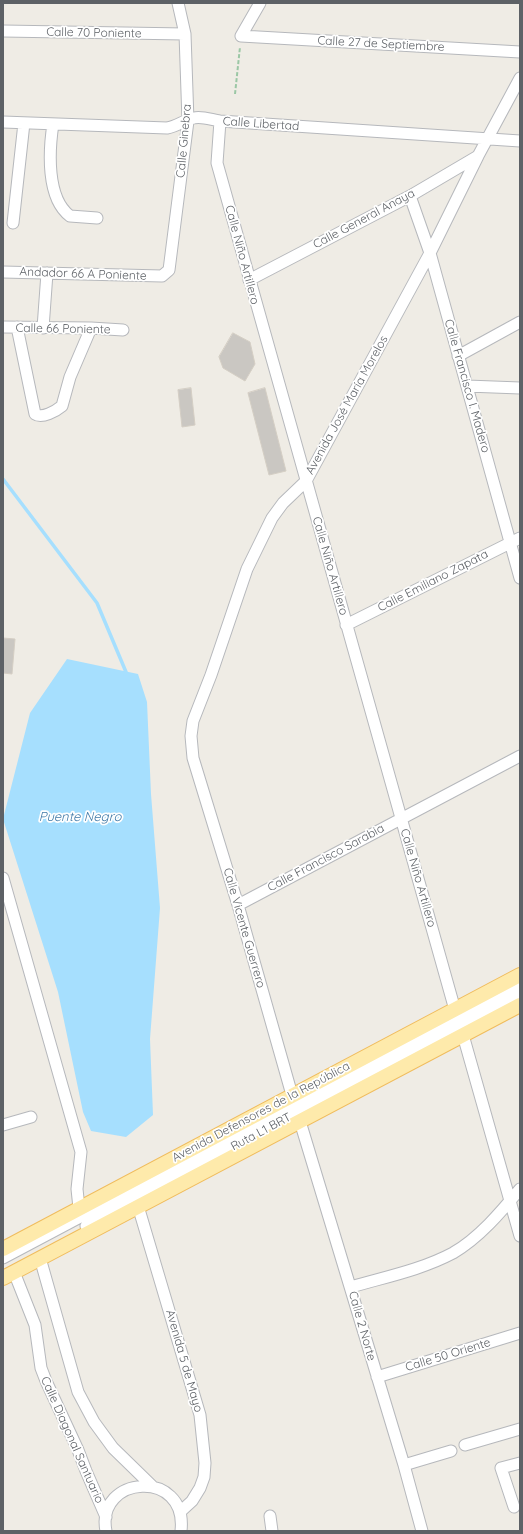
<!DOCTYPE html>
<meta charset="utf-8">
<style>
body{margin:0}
#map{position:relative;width:523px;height:1534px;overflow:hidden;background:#efece5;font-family:Quicksand,sans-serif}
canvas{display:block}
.frame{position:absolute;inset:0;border:4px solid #5d6166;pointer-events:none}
</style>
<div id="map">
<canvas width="523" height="1534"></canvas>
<div class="frame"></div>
</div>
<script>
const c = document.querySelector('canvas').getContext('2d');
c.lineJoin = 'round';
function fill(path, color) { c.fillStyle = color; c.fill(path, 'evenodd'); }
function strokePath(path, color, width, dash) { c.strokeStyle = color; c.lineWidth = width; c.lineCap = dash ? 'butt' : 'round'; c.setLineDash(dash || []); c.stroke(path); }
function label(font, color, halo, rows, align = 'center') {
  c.font = font + ' Quicksand,sans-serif'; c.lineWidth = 3.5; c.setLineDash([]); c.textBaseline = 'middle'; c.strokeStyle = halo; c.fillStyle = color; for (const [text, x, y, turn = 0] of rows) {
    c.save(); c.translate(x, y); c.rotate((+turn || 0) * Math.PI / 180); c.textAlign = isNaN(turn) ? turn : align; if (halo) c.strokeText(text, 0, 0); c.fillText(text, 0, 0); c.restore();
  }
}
const water = new Path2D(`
 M67 659 138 674 147 702 151 794 160 908 150 1039 153 1115 126 1137 91 1131 83 1112 58 992 3 819 30 713Z`);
const stream = new Path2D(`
 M3 479 97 603 126 672 125 674`);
const building = new Path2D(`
 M233 333 250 342 255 364 245 381 223 368 219 357Z
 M191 388 195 425 182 427 178 390Z
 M265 388 286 471 269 475 248 393Z
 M3 638 15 639 12 674 3 673Z`);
const path = new Path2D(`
 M235 94 240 47`);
const minor = new Path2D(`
 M260 3 241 36 520 52
 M3 31 185 34
 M220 121 217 163 455 1010
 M3 122 167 128C178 126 184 120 194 118 202 116 212 120 220 121L520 141
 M53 124C49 150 46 198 70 216L97 218
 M410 196 430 253 520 578
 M13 223 24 123
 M3 272 162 276 169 270 188 121 185 34 178 3
 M249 280 410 196 478 156
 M3 327 91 328 123 330
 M17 327 35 414C42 419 56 411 62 406L70 377 91 328
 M43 328 47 273
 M458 356 520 322
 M467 386 520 388
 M346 625 520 538
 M3 878 77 1138 81 1152 77 1189 79 1208
 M238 905 520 756
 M463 1035 520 1236
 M3 1125 31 1117
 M138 1206 200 1415 205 1463 204 1477 200 1488 192 1501 180 1512
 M86 1226 520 995
 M3 1258 520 984
 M40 1258 78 1392 94 1422 113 1448 152 1486
 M14 1272 35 1325 41 1368 46 1381 78 1450 86 1471 106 1517
 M351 1287C385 1277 421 1270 453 1253 479 1238 501 1212 520 1189
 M377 1377 520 1333
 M465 1445 520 1429
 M404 1465 451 1451
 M514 1507 501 1468 520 1463
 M270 1516 272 1531
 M106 1531C95 1475 188 1468 181 1531
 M422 1531 404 1465 292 1095 238 905 193 758 191 736 193 721 211 675 247 569 272 518 283 503 306 481 430 253 478 156 520 78`);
const major = new Path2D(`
 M3 1249 520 975
 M3 1278 520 1005`);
const streetNames = [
 ["Calle 70 Poniente",94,33,1],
 ["Calle 27 de Septiembre",381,44,3],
 ["Calle Libertad",261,124,4],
 ["Calle Ginebra",184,141,-85],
 ["Calle General Anaya",364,219,-28],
 ["Calle Niño Artillero",242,255,75],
 ["Andador 66 A Poniente",83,274,2],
 ["Calle 66 Poniente",63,329,1],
 ["Calle Francisco I. Madero",467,386,74],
 ["Avenida José María Morelos",347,405,-61],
 ["Calle Niño Artillero",330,566,74],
 ["Calle Emiliano Zapata",433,581,-27],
 ["Calle Francisco Sarabia",326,858,-28],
 ["Calle Niño Artillero",418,878,74],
 ["Calle Vicente Guerrero",244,928,74],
 ["Avenida Defensores de la República",261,1112,-28],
 ["Ruta L1 BRT",261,1132,-28],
 ["Calle 2 Norte",362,1326,74],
 ["Calle 50 Oriente",448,1355,-17],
 ["Avenida 5 de Mayo",184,1361,74],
 ["Calle Diagonal Santuario",72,1440,66]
];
const waterNames = [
 ["Puente Negro",80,817]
];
fill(water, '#a6dffe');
strokePath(stream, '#a6dffe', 3.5);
fill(building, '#cac7c2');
strokePath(building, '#d4cec4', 1);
strokePath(minor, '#b6b8bc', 13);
strokePath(major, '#f0bc5d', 16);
strokePath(path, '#9bc7a5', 2, [4, 2]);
strokePath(minor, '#fff', 11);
strokePath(major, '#feeaab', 14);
label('12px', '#5d6166', '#fff', streetNames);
label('italic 13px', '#407aa8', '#fff', waterNames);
</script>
